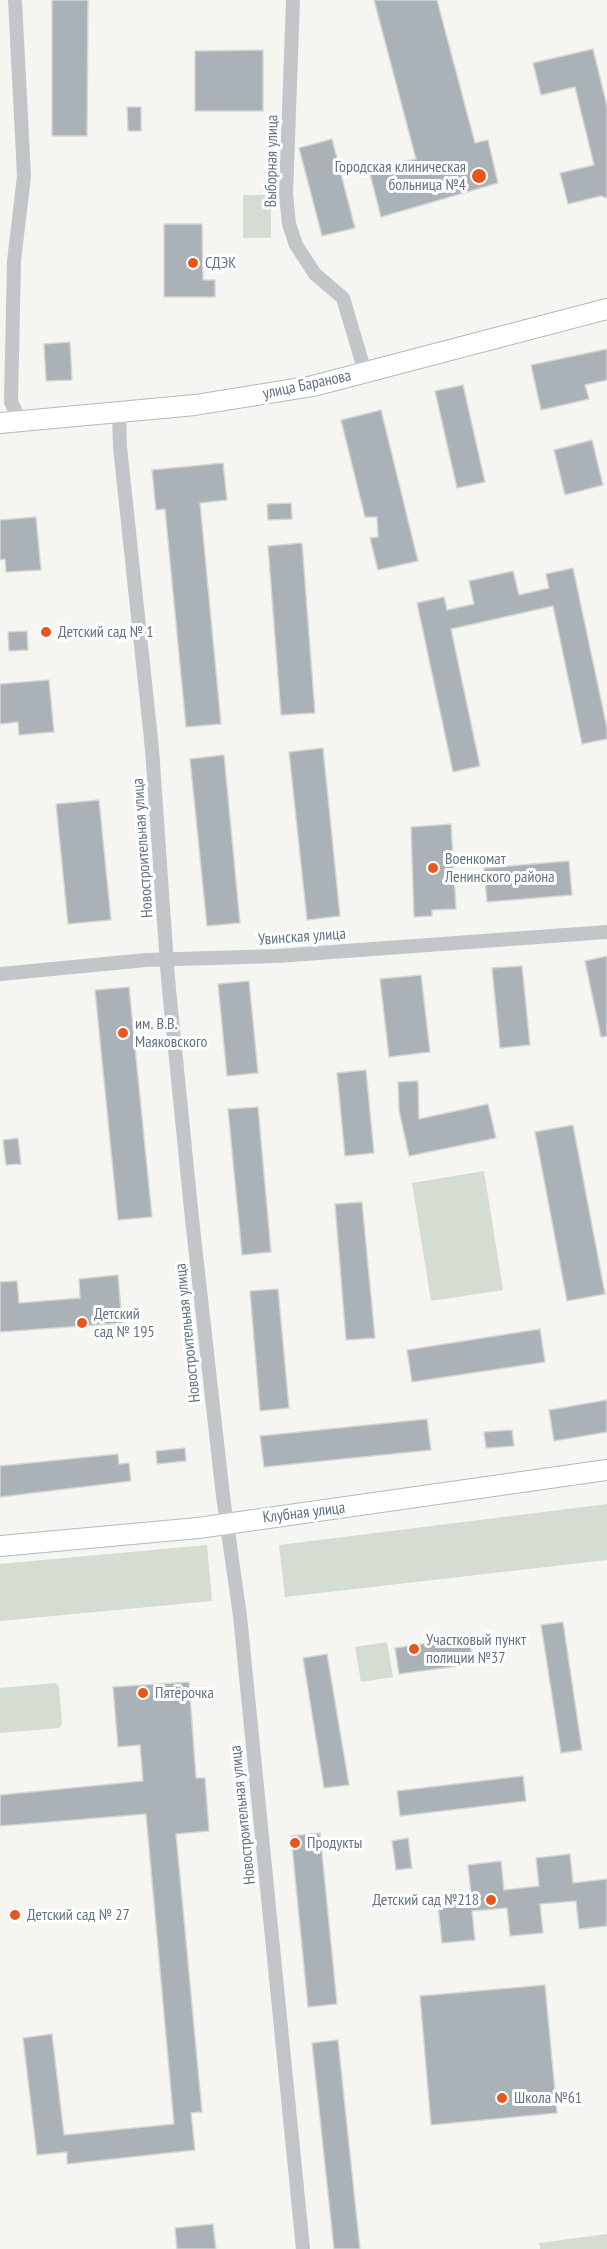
<!DOCTYPE html>
<meta charset="utf-8">
<style>
body{margin:0}
canvas{display:block;background:#f5f5f1}
</style>
<canvas width="607" height="2249"></canvas>
<script>
const c = document.querySelector('canvas').getContext('2d');
c.lineJoin = 'round';
function fill(path, color) { c.fillStyle = color; c.fill(path, 'evenodd'); }
function strokePath(path, color, width, dash) { c.strokeStyle = color; c.lineWidth = width; c.lineCap = dash ? 'butt' : 'round'; c.setLineDash(dash || []); c.stroke(path); }
function label(font, color, halo, rows, align = 'center') {
  c.font = font + ' "PT Sans Narrow",sans-serif'; c.lineWidth = 6; c.setLineDash([]); c.textBaseline = 'middle'; c.strokeStyle = halo; c.fillStyle = color; for (const [text, x, y, turn = 0] of rows) {
    c.save(); c.translate(x, y); c.rotate((+turn || 0) * Math.PI / 180); c.textAlign = isNaN(turn) ? turn : align; if (halo) c.strokeText(text, 0, 0); c.fillText(text, 0, 0); c.restore();
  }
}
const green = new Path2D(`
 M243 195H271V238H243Z
 M484 1171 503 1290 431 1301 412 1183Z
 M607 1504V1560L285 1597 279 1545Z
 M207 1545 212 1601 0 1621V1564Z
 M387 1642 393 1677 361 1682 355 1647Z
 M56 1683 59 1687 62 1724 59 1728 0 1733V1688Z
 M607 2234V2249H540L539 2243Z`);
const building = new Path2D(`
 M52 0H88L87 136H52Z
 M374 0H437L475 143 488 140 498 183 381 217 369 170 416 159Z
 M593 49 607 106V198L601 196 568 204 560 173 594 165 575 87 541 95 533 63Z
 M263 50V111H195V51Z
 M127 107H141V131H128Z
 M332 139 355 228 322 236 299 148Z
 M164 224H202L203 280H215V297H164Z
 M70 342 72 380 46 381 44 344Z
 M607 349V380L585 385 589 399 541 410 531 365Z
 M463 385 485 482 457 488 435 391Z
 M381 410 418 561 378 570 370 538 378 537 377 517H365L341 420Z
 M592 440 603 485 565 495 554 450Z
 M223 463 227 500 200 503 221 724 186 727 165 509 156 510 152 470Z
 M291 503 292 519 268 520 267 504Z
 M36 517 41 570 6 572 5 559 0 560V520Z
 M302 543 315 713 281 715 268 546Z
 M573 568 607 728V739L582 744 553 606 451 629 480 766 453 772 417 603 444 597 447 610 474 604 469 581 513 571 519 595 549 588 546 574Z
 M27 631 28 650 9 651 8 632Z
 M49 680 54 732 19 735 18 722 0 724V684Z
 M323 748 340 916 307 920 289 752Z
 M224 755 240 923 207 926 190 759Z
 M99 800 111 920 68 924 56 804Z
 M451 824 456 909 432 910V916L414 917 411 827Z
 M569 861 572 895 487 902 484 868Z
 M607 956V1036L601 1037 585 961Z
 M522 966 530 1045 500 1048 492 968Z
 M421 975 430 1052 389 1057 380 979Z
 M249 981 258 1073 227 1076 218 984Z
 M129 987 152 1217 118 1220 95 990Z
 M366 1070 374 1153 345 1156 337 1073Z
 M418 1081 419 1119 488 1104 496 1138 409 1156 399 1110 398 1082Z
 M258 1107 271 1252 242 1255 228 1109Z
 M573 1125 605 1294 567 1301 535 1132Z
 M18 1138 21 1164 6 1165 3 1140Z
 M362 1202 375 1338 346 1340 335 1204Z
 M118 1275 122 1323 0 1332V1282L17 1281 19 1303 80 1298 79 1279Z
 M278 1289 289 1408 260 1411 250 1291Z
 M540 1329 545 1362 412 1382 407 1350Z
 M607 1400V1432L554 1441 549 1410Z
 M427 1419 431 1450 264 1467 260 1436Z
 M512 1430 514 1446 486 1448 484 1432Z
 M185 1448 186 1461 157 1464 156 1451Z
 M118 1454 119 1464 129 1463 131 1481 0 1497V1466Z
 M563 1622 582 1750 561 1753 541 1625Z
 M469 1637 473 1664 399 1674 395 1648Z
 M327 1654 349 1785 324 1788 303 1658Z
 M189 1682 196 1778H205L209 1831 176 1834 202 2112 191 2113 195 2150 67 2164V2152L37 2155 23 2038 52 2034 64 2135 174 2124 146 1814 0 1826V1795L143 1781 140 1745 118 1747 113 1687Z
 M523 1776 526 1801 400 1816 397 1791Z
 M320 1833 337 2004 308 2007 291 1836Z
 M408 1838 412 1868 396 1870 392 1841Z
 M570 1854 573 1883 607 1879V1926L579 1929 576 1901 540 1904 543 1933 510 1936 507 1908 472 1911 475 1940 442 1943 437 1896 471 1893 468 1865 501 1861 504 1890 539 1886 536 1858Z
 M545 1985 557 2113 431 2125 420 1996Z
 M338 2040 360 2249H334L312 2043Z
 M213 2224 216 2249H177L175 2228Z`);
const street = new Path2D(`
 M15 0 24 176 14 261 11 402 21 422
 M293 0 286 194 289 224 296 245 315 274 343 298 365 372
 M119 411 120 447 152 749 168 979 192 1219 223 1496 240 1616 303 2249
 M0 974 146 960 277 956 607 932`);
const secondary = new Path2D(`
 M0 423 195 405 313 386 607 309
 M0 1546 198 1528 607 1470`);
const markers = [
 [479,176,8,"#e9561c"],
 [193,263,6,"#e9561c"],
 [46,632,6,"#e9561c"],
 [433,868,6,"#e9561c"],
 [123,1033,6,"#e9561c"],
 [82,1323,6,"#e9561c"],
 [414,1649,6,"#e9561c"],
 [143,1693,6,"#e9561c"],
 [295,1843,6,"#e9561c"],
 [491,1900,6,"#e9561c"],
 [15,1915,6,"#e9561c"],
 [502,2098,6,"#e9561c"]
];
const streetNames = [
 ["Выборная улица",272,161,-89],
 ["улица Баранова",307,385,-12],
 ["Новостроительная улица",143,848,-94],
 ["Увинская улица",302,937,-4],
 ["Новостроительная улица",188,1333,-96],
 ["Клубная улица",304,1513,-7],
 ["Новостроительная улица",243,1815,-96]
];
const poiNames = [
 ["Городская клиническая",466,167,"right"],
 ["больница №4",466,185,"right"],
 ["СДЭК",205,263],
 ["Детский сад № 1",58,632],
 ["Военкомат",445,859],
 ["Ленинского района",445,877],
 ["им. В.В.",135,1024],
 ["Маяковского",135,1042],
 ["Детский",94,1314],
 ["сад № 195",94,1332],
 ["Участковый пункт",426,1640],
 ["полиции №37",426,1658],
 ["Пятёрочка",155,1693],
 ["Продукты",307,1843],
 ["Детский сад №218",479,1900,"right"],
 ["Детский сад № 27",27,1915],
 ["Школа №61",514,2098]
];
fill(green, '#d5dcd2');
fill(building, '#aab1b7');
strokePath(building, '#d6d6d3', 1.5);
strokePath(secondary, '#b4b9be', 22);
strokePath(street, '#c2c6c9', 14);
strokePath(secondary, '#fff', 20);
for (const [x, y, r, color] of markers) { const dot = new Path2D(); dot.arc(x, y, r, 0, 2 * Math.PI); c.fillStyle = color; c.fill(dot); strokePath(dot, '#fff', 2); }
label('16px', '#637383', '#fff', streetNames);
label('16px', '#637383', '#fff', poiNames, 'left');
</script>
